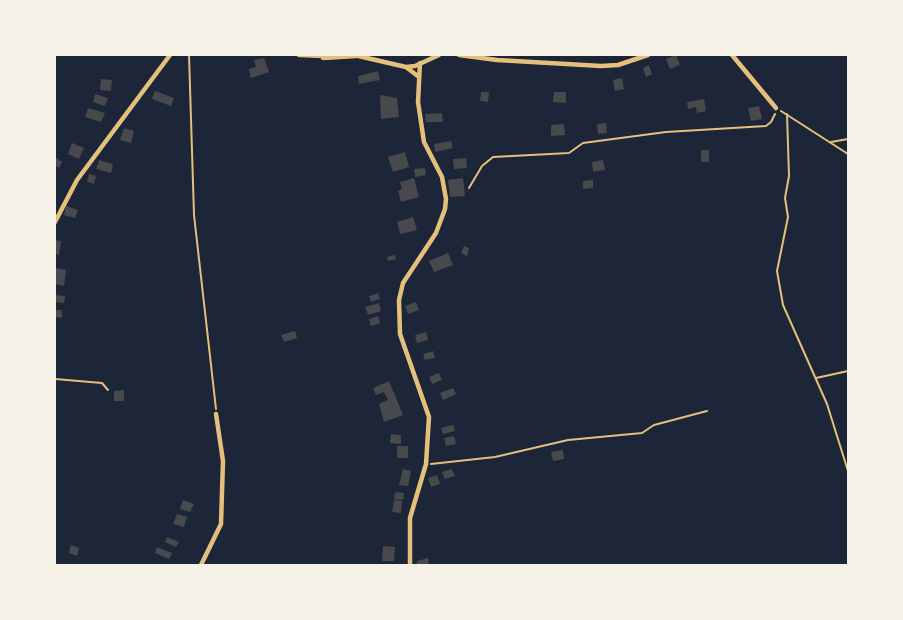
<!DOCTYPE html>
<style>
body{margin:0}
#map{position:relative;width:903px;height:620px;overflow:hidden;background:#14213d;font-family:Signika,sans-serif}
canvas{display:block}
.frame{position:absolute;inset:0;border:56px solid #f6f1e7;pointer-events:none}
</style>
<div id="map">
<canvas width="903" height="620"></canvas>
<div class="frame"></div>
</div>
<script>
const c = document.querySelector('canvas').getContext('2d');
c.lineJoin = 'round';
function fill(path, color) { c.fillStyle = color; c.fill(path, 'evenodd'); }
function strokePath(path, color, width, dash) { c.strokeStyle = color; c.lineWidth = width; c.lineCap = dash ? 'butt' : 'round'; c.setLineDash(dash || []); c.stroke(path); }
const green = new Path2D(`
 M55 55H848V565H55Z`);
const building = new Path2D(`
 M676 55 680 65 670 69 666 59Z
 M264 58 269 72 251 78 249 69 256 67 254 60Z
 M649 65 652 74 646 77 643 68Z
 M378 71 380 80 359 84 358 76Z
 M622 78 624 89 615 91 613 80Z
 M101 79 112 80 111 91 100 90Z
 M155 91 174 98 171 106 152 99Z
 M481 92H489L488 102 480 101Z
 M554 92H566V103L553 102Z
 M95 94 108 98 105 106 93 102Z
 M380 95 397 98 399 117 381 119Z
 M704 99 706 111 697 113 696 107 688 109 687 102Z
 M759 106 762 119 751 121 748 108Z
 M88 108 105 113 101 122 85 117Z
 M442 113 443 122H426L425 114Z
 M606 123 607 133 598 134 597 124Z
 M564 124 565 135 551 136V125Z
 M124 128 134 131 131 143 120 140Z
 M451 141 453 148 435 152 434 144Z
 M72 143 84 148 79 159 68 154Z
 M701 150H709V162H701Z
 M405 152 409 167 393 172 388 157Z
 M55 157 62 162 59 168 55 165Z
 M466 158 467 168 454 169 453 159Z
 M99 160 113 164 111 173 96 169Z
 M603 160 605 170 593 172 592 162Z
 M425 168 426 175 415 177 414 169Z
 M89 174 96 176 94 184 87 182Z
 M414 178 419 197 401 202 398 191 402 189 400 182Z
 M463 178 465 196 450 197 448 180Z
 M593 180V188L583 189V181Z
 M66 206 78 210 75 218 64 215Z
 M413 217 417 230 400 234 397 222Z
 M55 240 61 241 59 255 55 254Z
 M464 246 469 248 467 256 461 253Z
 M448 253 453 265 434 272 429 261Z
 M395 255 396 259 388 261 387 257Z
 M56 268 66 270 64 286 55 284Z
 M378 293 380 299 371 302 369 296Z
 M55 295 65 296 64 303 55 302Z
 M416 302 419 310 408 314 405 306Z
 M379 303 381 311 368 315 365 307Z
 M55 310H62V318L55 317Z
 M378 316 380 323 371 326 369 319Z
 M295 331 297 338 284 342 281 335Z
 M426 332 428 340 417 343 415 335Z
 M433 351 435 358 425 360 423 354Z
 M439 373 442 380 432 384 429 377Z
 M389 381 403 415 384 422 379 404 388 400 384 392 376 395 373 388Z
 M453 388 456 394 443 400 440 393Z
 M124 390V401H114V391Z
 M453 425 455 431 443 434 441 428Z
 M391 434 401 435V444L390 443Z
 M454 436 456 444 446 446 444 438Z
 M397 446H408V458H397Z
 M563 450 564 459 553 461 551 452Z
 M403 469 411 471 408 486 399 485Z
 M452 469 455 476 445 479 442 472Z
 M437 475 440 484 431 487 428 478Z
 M395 492 404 493 403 500 394 499Z
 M183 500 194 504 190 512 180 509Z
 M394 500 402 501 401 513 392 512Z
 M177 514 187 517 184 527 173 524Z
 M167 537 179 542 176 547 165 542Z
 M71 545 79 548 77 556 69 553Z
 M383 546 395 547 394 561H382Z
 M157 547 172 553 169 559 155 553Z
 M428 558 429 565H417V561Z`);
const path = new Path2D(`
 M189 55 194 215 216 409
 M781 111 848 154
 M787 114 789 176 785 198 788 217 777 271 783 305 827 404 848 471
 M831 142 848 139
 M469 188 482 166 493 157 569 153 583 143 666 132 766 126 771 122 775 114
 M816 378 848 371
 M55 379 102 383 108 390
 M431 464 495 457 568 440 642 433 654 425 707 411`);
const minor = new Path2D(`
 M299 55 323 56
 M354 55 406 67 419 77
 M459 55 497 60 601 66 618 65 648 55
 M732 55 776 108
 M323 58 356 56
 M406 67 415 66 439 55
 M55 222 77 180 170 55
 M201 565 221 524 223 461 216 414
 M410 565V518L426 464 429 417 400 334 399 300 403 283 436 233 445 209 446 199 442 177 424 142 418 102 420 63`);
fill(green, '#1d2539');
fill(building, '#48494c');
strokePath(path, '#e5c07b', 2);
strokePath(minor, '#e5c07b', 4.5);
</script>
